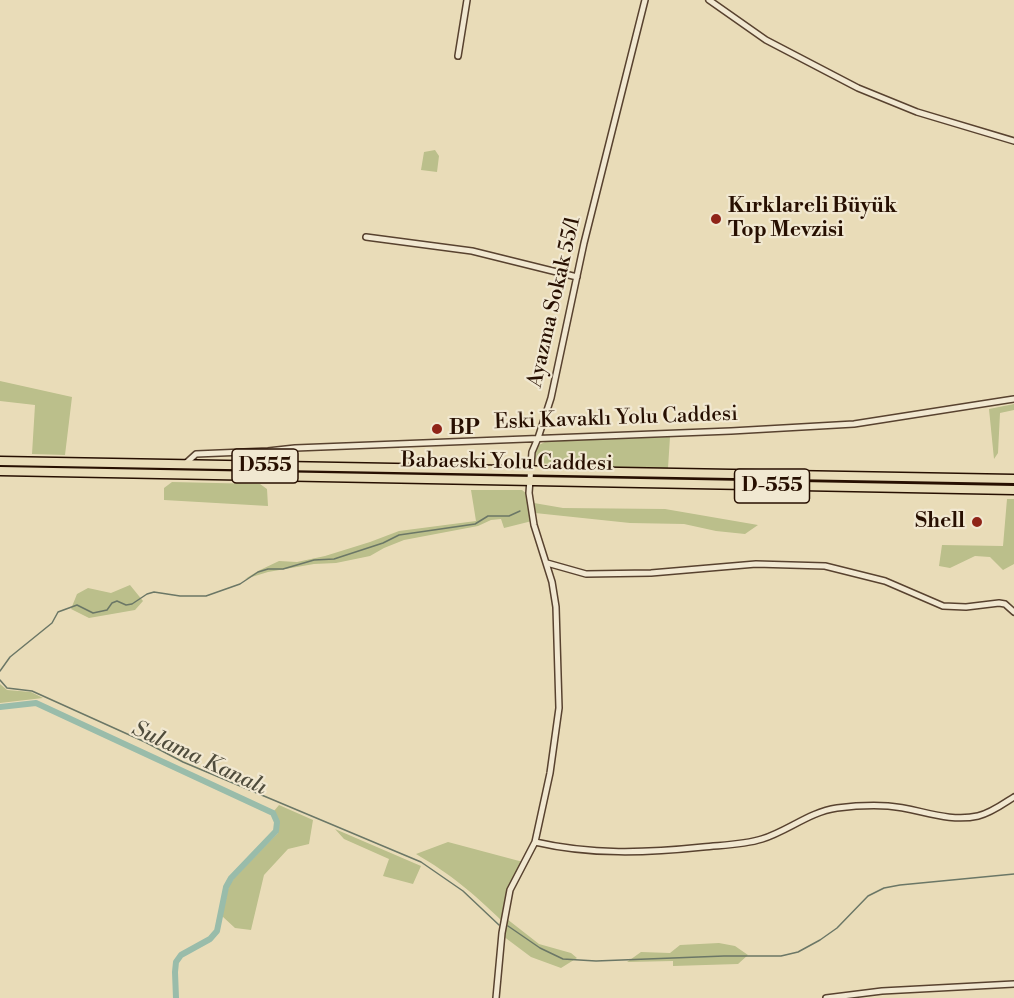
<!DOCTYPE html>
<meta charset="utf-8">
<style>
body{margin:0}
canvas{display:block;background:#e9dcb8}
</style>
<canvas width="1014" height="998"></canvas>
<script>
const c = document.querySelector('canvas').getContext('2d');
c.lineJoin = 'round';
function fill(path, color) { c.fillStyle = color; c.fill(path, 'evenodd'); }
function strokePath(path, color, width, dash) { c.strokeStyle = color; c.lineWidth = width; c.lineCap = dash ? 'butt' : 'round'; c.setLineDash(dash || []); c.stroke(path); }
function label(font, color, halo, rows, align = 'center') {
  c.font = font + ' "Libre Bodoni",serif'; c.lineWidth = 4.5; c.setLineDash([]); c.textBaseline = 'middle'; c.strokeStyle = halo; c.fillStyle = color; for (const [text, x, y, turn = 0] of rows) {
    c.save(); c.translate(x, y); c.rotate((+turn || 0) * Math.PI / 180); c.textAlign = isNaN(turn) ? turn : align; if (halo) c.strokeText(text, 0, 0); c.fillText(text, 0, 0); c.restore();
  }
}
const green = new Path2D(`
 M435 150 439 156 437 172 421 170 424 152Z
 M0 381 72 397 65 455 32 454 35 405 0 401Z
 M1014 404V410L1000 413 998 453 994 459 989 409Z
 M670 437 668 468 595 467 538 463 535 458 537 446 547 441Z
 M172 482 260 484 267 489 268 506 164 500V488Z
 M471 490H522L527 494 532 521 504 528 501 519 491 520 478 526 404 540 384 548 370 556 336 563 314 564 268 572 245 579 258 571 279 561 297 562 325 556 370 542 399 531 476 521Z
 M1007 499H1014V564L1003 570 990 557 975 556 950 568 939 566 942 545 1003 546Z
 M534 503 563 508 665 509 758 525 745 534 716 531 684 524 630 523 535 513Z
 M130 585 143 601 135 610 89 618 71 609 77 594 88 588 111 593Z
 M0 684 7 690 31 692 43 698 0 703Z
 M279 805 313 820 309 844 288 849 264 875 251 930 235 928 222 916 229 885 235 877 278 833 279 822 274 811Z
 M335 829 421 866 413 884 383 876 389 859 344 839Z
 M448 842 523 862 508 890 502 921C473 893 452 875 416 854Z
 M507 919 539 944 571 953 577 958 561 968 531 957 503 936Z
 M719 943 735 946 748 955 738 964 673 966V961L627 962 641 952 670 953 680 945Z`);
const stream = new Path2D(`
 M0 671 10 657 52 623 58 612 77 605 93 613 107 610 112 603 117 601 126 605 132 604 147 594 154 592 180 596H206L240 584 258 572 268 569H283L314 560 334 559 383 543 399 535 475 524 488 516H509L520 511
 M0 680 7 688 32 691 145 742 183 762 421 862 463 891 499 925
 M508 926 540 948 563 959 596 961 724 956H781L798 952 820 940 837 928 868 896 884 888 900 885 1014 874`);
const canal = new Path2D(`
 M0 707 36 703 273 813 277 822 276 831 231 878 226 887 217 931 210 939 181 955 176 962 175 972 176 998`);
const minor = new Path2D(`
 M709 0 766 40 858 88 917 112 1014 141
 M458 56 467 0
 M366 237 472 251 577 277
 M185 464 196 454 268 451 295 448 731 431 854 424 1014 399
 M547 563 586 574 651 573 756 564 825 566 885 581 943 606 966 607 999 603 1005 604 1014 612
 M535 842C591 855 646 853 703 847 722 845 743 845 762 839 788 831 809 812 837 808 853 806 872 805 888 806 918 808 947 823 978 816 991 813 1003 804 1014 797
 M496 998 502 933 510 890 535 842 550 773 559 708 556 607 552 582 534 525 529 493 532 452 538 438 551 398 584 243 645 0
 M826 998 882 991 1014 984`);
const highway = new Path2D(`
 M0 461 1014 479
 M0 471 1014 490`);
const markers = [
 [716,219,6,"#8f2418"],
 [437,429,6,"#8f2418"],
 [977,522,6,"#8f2418"]
];
const shields = [
 [265,466,66],
 [772,486,75]
];
const shieldNames = [
 ["D555",265,466],
 ["D-555",772,486]
];
const poiNames = [
 ["Kırklareli Büyük",728,207],
 ["Top Mevzisi",728,231],
 ["BP",449,429],
 ["Shell",965,522,"right"]
];
const streetNames = [
 ["Ayazma Sokak 55/1",555,302,-77],
 ["Eski Kavaklı Yolu Caddesi",616,419,-2],
 ["Babaeski Yolu Caddesi",507,463,1]
];
const waterNames = [
 ["Sulama Kanalı",199,759,25]
];
fill(green, '#bbbf8b');
strokePath(stream, '#6b7766', 1.5);
strokePath(canal, '#99bcaa', 6);
strokePath(minor, '#58422f', 8);
strokePath(highway, '#270f01', 11);
strokePath(minor, '#f1e8d1', 5);
strokePath(highway, '#e9dcb8', 8);
for (const [x, y, r, color] of markers) { const dot = new Path2D(); dot.arc(x, y, r, 0, 2 * Math.PI); c.fillStyle = color; c.fill(dot); strokePath(dot, '#f1e8d1', 2); }
for (const [x, y, w] of shields) { const box = new Path2D(); box.roundRect(x - w / 2, y - 17, w, 34, 4.5); c.fillStyle = '#f1e8d1'; c.fill(box); strokePath(box, '#270f01', 1.5); }
label('bold 20px', '#270f01', null, shieldNames);
label('bold 21px', '#270f01', '#f1e8d1', poiNames, 'left');
label('21px', '#270f01', '#f1e8d1', streetNames);
label('italic 22px', '#4f4c3c', '#f1e8d1', waterNames);
</script>
